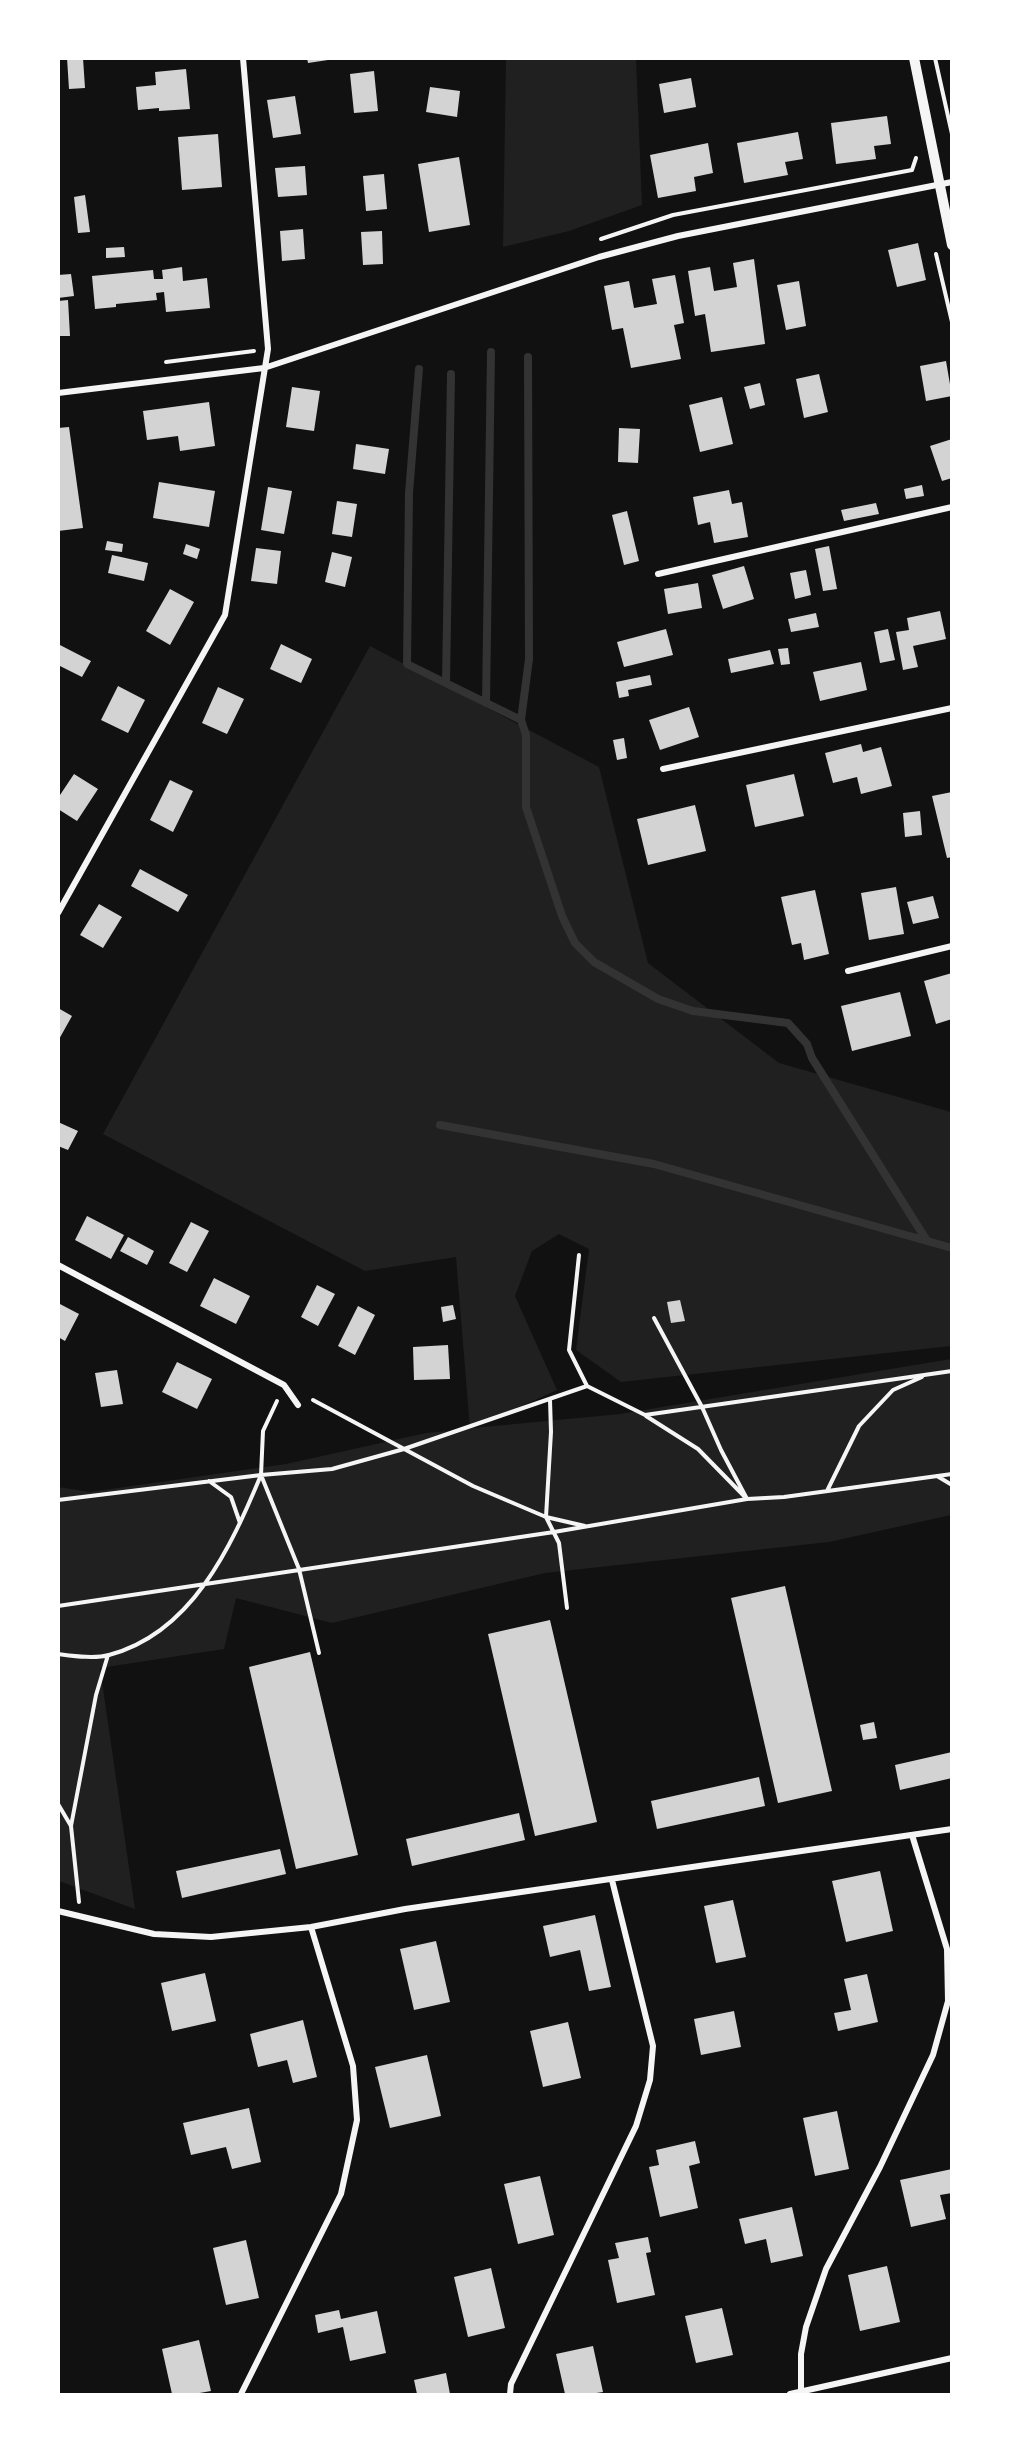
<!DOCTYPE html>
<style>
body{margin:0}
#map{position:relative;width:1010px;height:2453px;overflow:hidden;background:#111;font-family:"Fira Sans",sans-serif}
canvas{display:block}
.frame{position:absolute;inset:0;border:60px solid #fff;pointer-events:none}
</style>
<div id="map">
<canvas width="1010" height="2453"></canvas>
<div class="frame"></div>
</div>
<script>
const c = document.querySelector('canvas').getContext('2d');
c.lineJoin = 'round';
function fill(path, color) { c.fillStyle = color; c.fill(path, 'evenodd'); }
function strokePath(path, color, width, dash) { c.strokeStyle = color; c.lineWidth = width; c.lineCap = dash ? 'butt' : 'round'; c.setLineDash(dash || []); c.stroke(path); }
const green = new Path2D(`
 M506 59H636L642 205 569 231 503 247Z
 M370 646 599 767 648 963 779 1063 951 1112V1346L621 1382 576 1350 589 1249 559 1234 532 1251 515 1296 557 1390 473 1428 620 1414 951 1359V1515L829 1542 545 1573 332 1623 236 1598 224 1649 100 1668 135 1909 59 1881 58 1487 90 1492 286 1464 426 1433 470 1429 456 1257 365 1271 103 1134Z`);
const stream = new Path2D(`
 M528 357 529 659 521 720 526 735V807L562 916 575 943 594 962 658 999 693 1011 788 1023 807 1044 812 1058 927 1241
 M419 369 409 493 407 664 521 720
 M446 683 451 374
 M486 703 491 352
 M440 1125 654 1164 952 1248`);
const building = new Path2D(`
 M67 58H83L85 88 69 89Z
 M307 58H328V60L308 63Z
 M186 69 190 109 159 111V108L138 110 136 87 156 85 155 72Z
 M374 71 378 111 354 113 350 74Z
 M691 78 696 107 664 113 659 84Z
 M430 87 460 91 457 117 426 112Z
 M295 96 301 134 273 138 267 100Z
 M887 116 891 144 874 146 876 159 836 164 831 123Z
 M798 132 803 159 785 162 788 175 744 183 737 143Z
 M218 134 222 187 182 190 178 137Z
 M708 143 713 173 694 177 696 191 658 198 650 155Z
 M459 157 470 225 429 232 418 164Z
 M305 166 307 195 278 197 275 168Z
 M384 174 387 209 366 211 363 176Z
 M85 195 90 232 78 233 74 197Z
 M303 229 305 259 282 261 280 231Z
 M382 231 383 264 363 265 361 232Z
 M918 243 926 280 897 287 888 250Z
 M124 247 125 257 106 258V248Z
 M754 259 765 344 711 352 705 314 695 316 688 271 710 267 714 291 737 287 733 263Z
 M182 267 183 281 207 278 210 308 166 312 164 292 156 293 157 300 116 304V307L95 309 92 276 153 270 154 279H163L162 270Z
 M71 274 74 296 58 298V275Z
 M675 275 684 323 674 325 681 359 631 368 623 328 612 330 604 286 629 281 634 308 657 304 652 279Z
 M799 281 806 326 786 330 777 285Z
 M68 300 70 336H58V301Z
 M946 361 952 396 926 401 920 366Z
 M819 374 828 412 804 418 796 379Z
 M760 383 765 405 750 409 744 387Z
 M292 387 320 391 314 431 286 427Z
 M722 397 733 444 700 452 689 405Z
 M209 402 215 446 180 451 178 436 147 440 143 411Z
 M69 427 83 528 58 531V428Z
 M619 428 640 429 638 463 618 462Z
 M952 439V478L942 481 930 446Z
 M356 444 389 449 385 474 353 469Z
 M159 482 215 491 209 527 153 518Z
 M922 485 924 496 906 499 904 489Z
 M268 487 292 491 284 534 261 530Z
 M729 490 732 504 742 502 748 537 714 543 710 522 698 525 693 497Z
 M337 501 357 504 352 537 332 534Z
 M876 503 879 514 844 521 841 510Z
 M627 511 639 561 624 565 612 515Z
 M107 541 123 544 122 552 105 550Z
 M186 544 200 549 197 559 183 554Z
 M829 546 837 589 823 591 815 549Z
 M256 548 281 551 277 584 251 581Z
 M332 552 352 557 345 587 325 582Z
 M112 555 148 563 144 581 108 573Z
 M744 566 754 599 723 609 712 575Z
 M806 570 811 595 795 599 790 573Z
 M698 583 702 608 668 614 664 589Z
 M170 589 194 602 170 645 146 631Z
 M940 611 946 639 913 646 918 667 903 670 896 632 909 630 907 618Z
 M816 613 819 627 791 632 788 619Z
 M666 629 673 655 624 667 617 642Z
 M888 629 895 660 880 663 874 632Z
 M58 644 91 661 82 677 58 665Z
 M281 644 312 659 301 683 270 669Z
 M788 648 790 664 781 665 778 649Z
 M770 650 774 664 731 673 728 659Z
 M861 662 867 690 820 701 813 672Z
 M650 675 652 685 628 690 629 696 619 698 616 682Z
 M118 686 145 700 128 733 101 720Z
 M218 687 244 699 227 734 202 723Z
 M689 707 699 737 660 750 649 720Z
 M624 738 627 758 617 760 613 740Z
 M861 744 863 752 881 747 892 786 861 794 857 777 833 783 825 753Z
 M74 774 98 789 77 821 58 809V798Z
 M794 774 804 816 755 827 746 785Z
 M170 780 193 791 173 832 150 820Z
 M952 792V857L947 858 932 796Z
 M695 805 706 851 648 865 637 819Z
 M920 811 922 835 905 837 903 813Z
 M140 869 188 895 178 912 131 886Z
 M896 887 904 934 869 940 861 893Z
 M815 890 829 954 804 960 801 943 792 945 781 897Z
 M933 896 939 918 913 924 907 902Z
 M99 904 122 917 103 948 80 935Z
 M952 973V1019L936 1024 924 981Z
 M900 992 911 1036 852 1051 841 1006Z
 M58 1008 72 1016 58 1041Z
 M58 1122 78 1131 68 1150 58 1146Z
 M87 1216 124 1235 111 1259 75 1240Z
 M191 1222 209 1231 187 1272 169 1263Z
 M128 1237 154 1251 147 1265 120 1251Z
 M214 1278 250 1296 236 1324 200 1306Z
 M317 1285 335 1294 318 1326 301 1317Z
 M680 1300 685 1321 671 1323 667 1302Z
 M58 1303 79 1314 65 1341 58 1337Z
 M453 1305 456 1319 443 1322 441 1307Z
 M358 1306 375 1315 355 1355 338 1346Z
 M448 1345 450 1379 414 1380 413 1347Z
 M177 1362 212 1379 197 1409 162 1392Z
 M117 1370 123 1404 101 1407 95 1373Z
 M785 1586 832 1791 778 1803 731 1598Z
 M550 1620 597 1822 535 1836 488 1634Z
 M310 1652 358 1855 296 1869 249 1667Z
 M874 1722 877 1738 863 1740 860 1725Z
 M952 1752V1778L900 1790 895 1765Z
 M759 1777 765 1806 657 1829 651 1801Z
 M519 1813 525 1840 412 1866 406 1839Z
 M280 1849 286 1874 182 1898 176 1871Z
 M880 1871 893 1931 846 1942 832 1881Z
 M733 1900 746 1957 716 1963 704 1906Z
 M595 1915 611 1987 589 1991 580 1950 550 1957 543 1926Z
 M436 1941 450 2002 414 2010 400 1949Z
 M205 1973 216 2021 172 2031 161 1983Z
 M867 1974 878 2022 838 2031 834 2013 851 2010 844 1979Z
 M734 2011 741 2047 701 2055 694 2019Z
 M303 2020 317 2077 293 2083 287 2060 258 2067 250 2034Z
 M568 2022 581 2078 543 2087 530 2031Z
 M427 2055 441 2116 390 2128 375 2067Z
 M249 2108 261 2162 232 2169 226 2147 191 2155 183 2123Z
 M837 2111 849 2169 815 2176 803 2118Z
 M695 2141 700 2163 689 2166 698 2208 660 2217 649 2167 659 2165 656 2150Z
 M952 2169V2193L940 2195 946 2219 911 2227 900 2180Z
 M540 2176 554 2235 518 2244 504 2184Z
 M792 2207 803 2256 771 2263 766 2239 745 2244 739 2219Z
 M648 2237 651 2252 646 2253 655 2295 617 2303 608 2260 619 2258 615 2243Z
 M246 2240 259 2298 226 2305 213 2248Z
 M887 2266 900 2322 860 2331 848 2275Z
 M491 2268 505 2328 468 2337 454 2277Z
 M722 2308 733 2355 696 2363 685 2316Z
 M339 2310 341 2319 377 2311 386 2353 350 2361 343 2327 318 2333 315 2315Z
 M199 2340 211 2391 194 2394H172L162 2349Z
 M593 2346 603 2392 590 2394H565L556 2354Z
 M446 2373 450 2394H417L414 2380Z`);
const path = new Path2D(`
 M935 58 952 134
 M601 239 673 215 912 170 916 158
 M936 254 952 322
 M166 362 254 351
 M579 1255 569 1350 587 1386
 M313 1400 473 1486 546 1517 585 1526
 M550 1400 551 1432 546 1517 559 1543 567 1608
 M646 1416 698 1449 747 1499 721 1450 702 1407 654 1318
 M261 1475 263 1431 277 1401
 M937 1476 952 1485
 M209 1481 231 1497 240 1523
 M827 1491 859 1426 893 1390 922 1377
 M58 1500 261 1475 332 1469 404 1449 587 1386 645 1415 952 1371
 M58 1606 554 1532 747 1499 784 1497 952 1474
 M58 1654C74 1656 94 1659 109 1655 192 1633 231 1547 261 1475L299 1569 319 1653
 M58 1804 71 1826 79 1902
 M71 1826 96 1695 108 1655`);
const minor = new Path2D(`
 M58 393 264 368 599 257 678 236 952 182
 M658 574 952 507
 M663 769 952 708
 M58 913 225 615 268 349 243 58
 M848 971 952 946
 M58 1265 284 1385 298 1405
 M58 1911 154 1934 211 1937 311 1927 405 1909 952 1829
 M801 2392V2354L806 2327 826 2269 880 2167 933 2055 948 2001 947 1949 912 1835
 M241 2394 341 2194 357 2120 353 2066 311 1927
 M510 2394 511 2384 636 2126 650 2080 653 2046 612 1880
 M790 2394 952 2358`);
const tertiary = new Path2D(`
 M914 58 952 245`);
fill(green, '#202020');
strokePath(stream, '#333', 8);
fill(building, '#d3d3d3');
strokePath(path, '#f5f5f5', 4);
strokePath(minor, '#f5f5f5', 6);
strokePath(tertiary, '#f5f5f5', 10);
</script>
